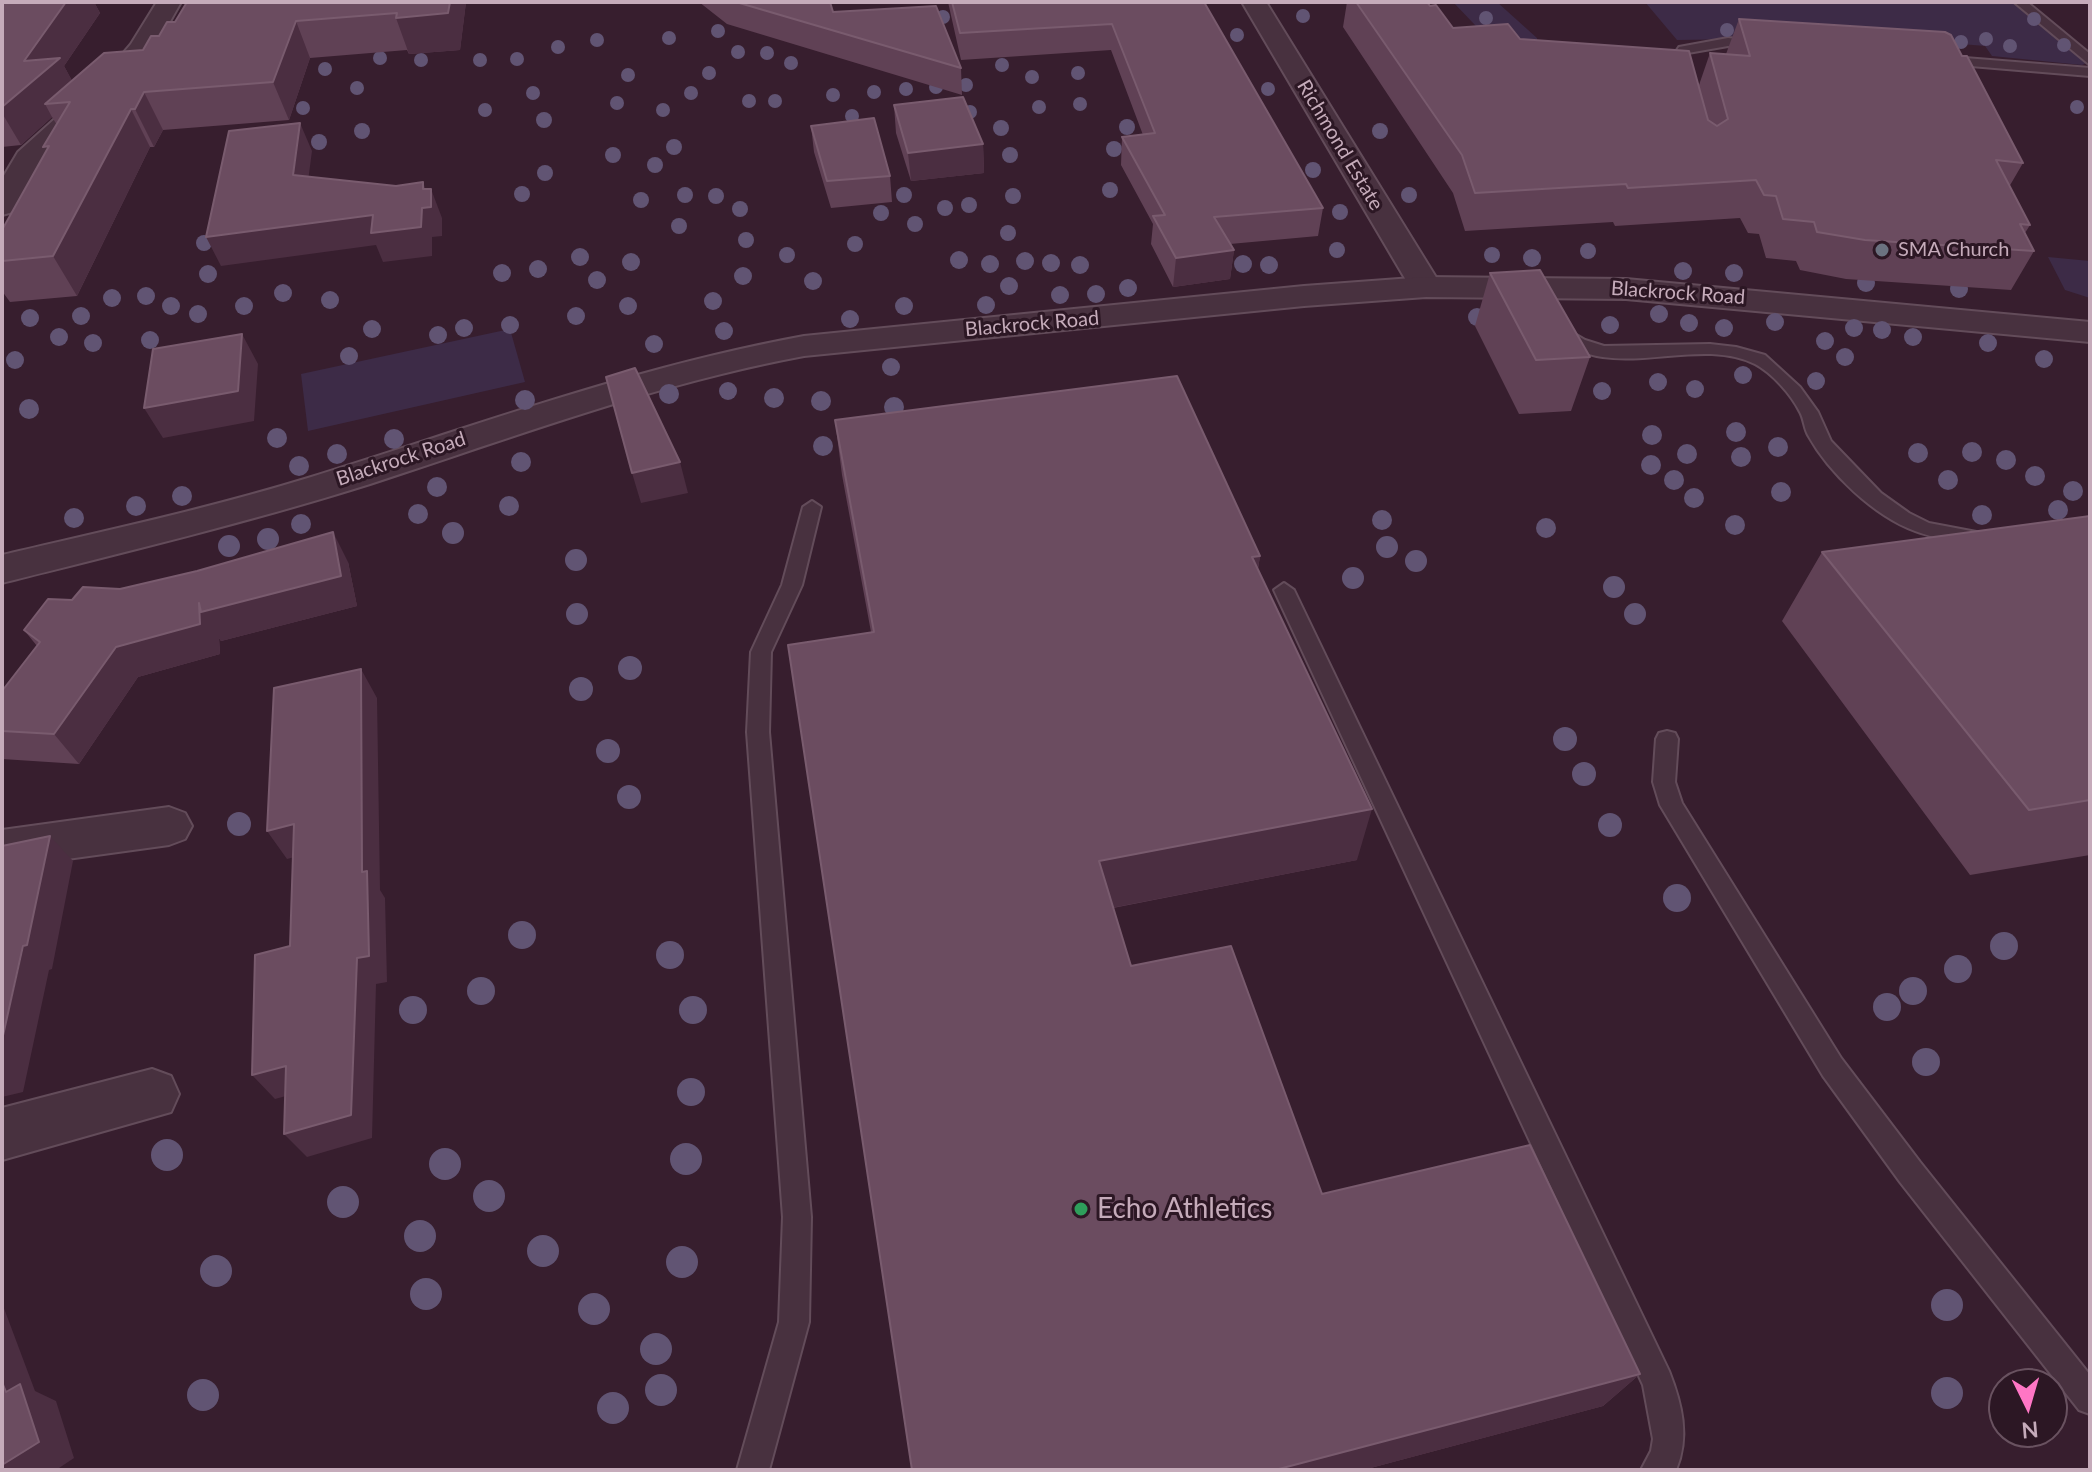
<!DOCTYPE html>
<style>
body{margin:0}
#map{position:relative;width:2092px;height:1472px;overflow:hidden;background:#371e2e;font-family:Lato,sans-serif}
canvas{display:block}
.frame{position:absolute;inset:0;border:4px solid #c5abba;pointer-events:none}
.north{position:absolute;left:1988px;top:1368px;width:80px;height:80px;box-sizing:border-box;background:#2c1724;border:2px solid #695260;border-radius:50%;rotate:175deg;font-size:22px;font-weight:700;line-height:32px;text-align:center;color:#c5abba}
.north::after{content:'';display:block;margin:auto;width:28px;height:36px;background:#ff76c5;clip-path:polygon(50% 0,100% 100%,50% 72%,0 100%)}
</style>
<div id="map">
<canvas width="2092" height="1472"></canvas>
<div class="frame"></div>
<div class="north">N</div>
</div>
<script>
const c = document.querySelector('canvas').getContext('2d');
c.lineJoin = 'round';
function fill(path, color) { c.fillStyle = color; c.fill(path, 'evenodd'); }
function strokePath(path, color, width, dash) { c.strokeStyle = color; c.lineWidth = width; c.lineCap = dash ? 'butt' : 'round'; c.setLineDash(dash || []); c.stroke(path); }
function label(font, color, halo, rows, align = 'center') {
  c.font = font + ' Lato,sans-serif'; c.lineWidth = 6; c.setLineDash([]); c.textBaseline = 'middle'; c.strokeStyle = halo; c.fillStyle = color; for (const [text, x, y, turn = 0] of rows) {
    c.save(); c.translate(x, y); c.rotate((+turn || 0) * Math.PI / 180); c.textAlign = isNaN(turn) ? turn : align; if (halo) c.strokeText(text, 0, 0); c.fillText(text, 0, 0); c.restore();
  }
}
const green = new Path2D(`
 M1453 2H1497L1537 38V41L1496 47Z
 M1645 2H2012L2087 63 2082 65 1992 56 1985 46 1877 37 1677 40Z
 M2048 257 2090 261V298L2065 290Z
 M510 329 525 382 308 431 301 374Z`);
const service = new Path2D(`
 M2014 2H2027L2090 54V65Z
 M1728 38 1758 41 1764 45 1758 49 1728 46 1688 53 1686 56 1690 78 1678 81 1673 56 1679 47Z
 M1940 56 2090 68V76L1935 63 1934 60Z
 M1559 325 1585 340 1604 346 1710 344 1736 347 1765 355 1800 387 1818 412 1831 441 1881 493 1909 513 1929 523 1987 534 1990 539 1980 546C1958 542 1936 539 1915 531 1874 516 1829 473 1808 435 1804 428 1804 419 1800 412 1791 394 1772 373 1755 364 1694 333 1602 389 1551 330L1553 326Z
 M812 501 821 507 802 585 771 652 769 732 811 1217 809 1322 769 1470H737L779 1322 783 1217 747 732 751 652 782 585 803 507Z
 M1284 583 1294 590 1669 1371C1682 1404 1690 1437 1676 1470H1641L1651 1451 1653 1439 1643 1385 1274 590Z
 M1667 731 1675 733 1678 739 1675 782 1682 803 1841 1058 1920 1162 2090 1375V1414L2079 1410 1900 1182 1823 1076 1660 805 1653 782 1656 739 1659 733Z`);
const minor = new Path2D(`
 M157 2H181L155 48 125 84 40 162 13 212 2 215V179L18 152 107 72 131 44Z
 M1242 2H1266L1442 287 1437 294 1426 297 1415 294 1410 287Z
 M169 807 185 813 192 826 185 839 169 845 2 868V830Z
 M152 1069 171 1076 179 1094 171 1112 2 1160V1108Z`);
const tertiary = new Path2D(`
 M1426 277 1626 279 2090 322V342L1626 299 1426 297 1304 306 804 356C654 384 514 437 370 484 249 522 125 552 2 583V555C104 531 207 509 308 478 473 427 634 367 804 336L1304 286Z`);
const trees = [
 [1303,16,7],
 [943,17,7],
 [1486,18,7],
 [2034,19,7],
 [1727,30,7],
 [718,31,7],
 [1237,35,7],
 [669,38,7],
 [1986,39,7],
 [597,40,7],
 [1961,42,7],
 [2064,45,7],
 [2010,46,7],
 [558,47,7],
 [738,52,7],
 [767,53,7],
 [380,58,7],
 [517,59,7],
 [421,60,7],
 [480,60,7],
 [791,63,7],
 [1002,65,7],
 [325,69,7],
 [709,73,7],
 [1078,73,7],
 [628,75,7],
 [1032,77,7],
 [966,85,7],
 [936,87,7],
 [357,88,7],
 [906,89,7],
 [1268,89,7],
 [874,92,7],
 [533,93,7],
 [691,93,7],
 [833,95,7],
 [749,101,7],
 [775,101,7],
 [617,103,7],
 [1080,104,7],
 [1039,107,7],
 [2077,107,7],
 [303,108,7],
 [485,110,7],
 [663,110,7],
 [970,112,7],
 [852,116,7],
 [544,120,8],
 [1127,127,8],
 [1001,128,8],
 [362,131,8],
 [1380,131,8],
 [319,142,8],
 [674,147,8],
 [1114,149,8],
 [613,155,8],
 [1010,155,8],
 [655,165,8],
 [1313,170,8],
 [545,173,8],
 [1110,190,8],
 [522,194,8],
 [685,195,8],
 [904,195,8],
 [1409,195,8],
 [716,196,8],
 [1013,196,8],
 [641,200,8],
 [969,205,8],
 [945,208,8],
 [740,209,8],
 [1340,212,8],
 [881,213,8],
 [915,224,8],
 [679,226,8],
 [1008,233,8],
 [746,240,8],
 [204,243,8],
 [855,244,8],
 [1337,250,8],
 [1588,251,8],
 [787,255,8],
 [1492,255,8],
 [580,257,9],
 [1532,258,9],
 [959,260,9],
 [1025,261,9],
 [631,262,9],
 [1051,263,9],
 [990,264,9],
 [1243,264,9],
 [1080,265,9],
 [1269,265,9],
 [538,269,9],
 [1683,271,9],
 [502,273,9],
 [1734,273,9],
 [208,274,9],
 [743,276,9],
 [597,280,9],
 [813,281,9],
 [1866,283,9],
 [1009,286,9],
 [1128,288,9],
 [1959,289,9],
 [283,293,9],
 [1096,294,9],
 [1060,295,9],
 [146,296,9],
 [112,298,9],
 [330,300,9],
 [713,301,9],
 [986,305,9],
 [171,306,9],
 [244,306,9],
 [628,306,9],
 [904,306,9],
 [198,314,9],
 [1659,314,9],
 [81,316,9],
 [576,316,9],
 [1477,317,9],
 [30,318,9],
 [850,319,9],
 [1775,322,9],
 [1689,323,9],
 [510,325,9],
 [1610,325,9],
 [464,328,9],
 [1724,328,9],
 [1854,328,9],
 [372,329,9],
 [1882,330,9],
 [724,331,9],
 [438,335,9],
 [59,337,9],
 [1913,337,9],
 [150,340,9],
 [1825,341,9],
 [93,343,9],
 [1988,343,9],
 [654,344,9],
 [349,356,9],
 [1845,357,9],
 [2044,359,9],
 [15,360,9],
 [891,367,9],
 [1743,375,9],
 [1816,381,9],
 [1658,382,9],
 [1695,389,9],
 [728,391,9],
 [1602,391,9],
 [669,394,10],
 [774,398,10],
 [525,400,10],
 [821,401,10],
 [894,407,10],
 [29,409,10],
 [1736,432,10],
 [1652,435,10],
 [277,438,10],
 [394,439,10],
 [823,446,10],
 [1778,447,10],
 [1972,452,10],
 [1918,453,10],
 [337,454,10],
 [1687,454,10],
 [1741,457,10],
 [2006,460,10],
 [521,462,10],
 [1651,465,10],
 [299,466,10],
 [2035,476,10],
 [1674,480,10],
 [1948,480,10],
 [437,487,10],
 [2073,491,10],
 [1781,492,10],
 [182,496,10],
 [1694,498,10],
 [136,506,10],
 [509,506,10],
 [2058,510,10],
 [418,514,10],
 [1982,515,10],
 [74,518,10],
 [1382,520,10],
 [301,524,10],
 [1735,525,10],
 [1546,528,10],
 [453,533,11],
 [268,539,11],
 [229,546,11],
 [1387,547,11],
 [576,560,11],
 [1416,561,11],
 [1353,578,11],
 [1614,587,11],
 [577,614,11],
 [1635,614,11],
 [630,668,12],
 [581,689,12],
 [1565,739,12],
 [608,751,12],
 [1584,774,12],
 [629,797,12],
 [239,824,12],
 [1610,825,12],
 [1677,898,14],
 [522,935,14],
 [2004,946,14],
 [670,955,14],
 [1958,969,14],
 [481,991,14],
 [1913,991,14],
 [1887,1007,14],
 [413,1010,14],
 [693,1010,14],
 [1926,1062,14],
 [691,1092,14],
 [167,1155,16],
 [686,1159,16],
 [445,1164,16],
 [489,1196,16],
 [343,1202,16],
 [420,1236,16],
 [543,1251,16],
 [682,1262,16],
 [216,1271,16],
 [426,1294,16],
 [1947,1305,16],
 [594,1309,16],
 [656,1349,16],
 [661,1390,16],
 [1947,1393,16],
 [203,1395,16],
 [613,1408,16]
];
const wall = new Path2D(`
 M2 2H94L100 13 64 66 72 81 143 50 175 22 187 2H466L460 50 409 54 407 50 310 58 289 120 163 130 154 147H150L77 296 10 302 2 291V230L46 152 57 125 52 117 21 145 2 147Z
 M699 2H830L833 12 961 68 962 95 727 24Z
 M948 2H1204L1323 208 1318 236 1230 244 1234 250 1230 279 1173 287 1151 244 1153 224 1121 165 1122 137 1143 135 1111 50 961 60Z
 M1347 2H1427L1453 28 1699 85 1710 53 1726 54 1739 19 1962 56 2023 163 2009 187 2030 225 2025 233 2034 251 2011 290 1846 279 1800 270 1796 261 1766 258 1759 234 1748 233 1740 218 1615 226 1613 222 1465 231 1453 193 1343 27Z
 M894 105 983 144 984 173 911 181 896 133Z
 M811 126 890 176 892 202 831 208 814 152Z
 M1490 273 1590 357 1571 411 1519 414 1475 326Z
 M835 420 1260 556 1258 569 1357 860 1113 908 1131 966 1322 1194 1640 1374 1603 1406 1363 1470H912L871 632 842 475Z
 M2090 516V855L1970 875 1782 621 1822 552Z
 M348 562 357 606 221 641 219 638 220 654 138 677 79 764 2 759V691L37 646 24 630 72 600 120 589Z`);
const shadedWall = new Path2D(`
 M66 2H94L100 13 64 66 79 93 45 104 52 117 21 145 2 113V107L24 61Z
 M450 2H466L460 50 409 54 396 18Z
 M296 21 310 58 289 120 273 82Z
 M144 92 163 130 154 147 135 109Z
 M131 109 150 147 77 296 53 256Z
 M300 123 312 151 305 204 293 175Z
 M983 144 984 173 911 181 908 153Z
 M423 182 431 205V189L442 218V236L432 237V256L383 262 376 245 221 266 206 237 423 189Z
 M1234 250 1230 279 1173 287 1176 258Z
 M242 334 258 364 254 421 163 438 144 408Z
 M680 462 688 493 641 503 632 473Z
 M333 532 348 562 357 606 221 641 219 638 220 654 138 677 79 764 54 734 116 647Z
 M1260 556 1251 610 1252 557Z
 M361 669 377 698 380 890 385 898 387 982 376 984 372 1138 307 1157 284 1134 357 958 362 872Z
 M1372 809 1357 860 1096 911 1099 861Z
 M294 824 313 852 287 859 267 831Z
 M50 836 73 861 52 969 49 970 23 1092 2 1097V1040Z
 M286 1066 308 1090 275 1099 252 1075Z
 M2 1303 35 1391 56 1401 74 1458 56 1470H2L6 1392 2 1382Z
 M1640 1374 1603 1406 1363 1470H1275Z`);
const building = new Path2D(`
 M2 2H66L24 61 60 58 2 107Z
 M187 2H450L448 13 396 18 397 13 296 21 273 82 144 92 135 109H131L53 256 2 261V230L49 146 43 147 70 102 45 104 104 53 143 50 151 36H159L167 22H175Z
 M736 2H830L833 12 936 6 961 68Z
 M952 2H1204L1323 208 1214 217 1234 250 1176 258 1153 216 1165 215 1122 137 1155 133 1112 24 960 33Z
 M1356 2H1427L1430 6 1436 5 1453 28 1508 24 1520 39 1689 51 1708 120 1717 126 1728 119 1710 53 1750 56 1739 19 1945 32 1951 35 1962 56H1967L2023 163 1996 160 2030 225 2020 224 2034 251 1865 240 1817 232 1814 222 1783 219 1776 196 1764 195 1756 180 1628 188 1626 184 1475 193 1462 155Z
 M963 97 983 144 908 153 894 105Z
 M874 118 890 176 827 181 811 126Z
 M300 123 293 175 396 186 423 182V189H431V207L422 208 421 227 371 233 373 215 206 237 229 131Z
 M1540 270 1590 357 1536 360 1490 273Z
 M242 334 238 391 144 408 153 349Z
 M635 368 680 462 632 473 606 377Z
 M1177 376 1260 556 1252 557 1372 809 1099 861 1131 966 1231 946 1322 1194 1530 1145 1640 1374 1275 1470H912L788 645 874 632 835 420Z
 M2090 516V800L2029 810 1822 552Z
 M333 532 341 576 201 612 199 603 200 624 116 647 54 734 2 731V691L40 642 24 630 48 599 72 600 83 587 120 589 197 571Z
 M361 669 362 872 367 871 369 956 357 958 351 1115 284 1134 286 1066 252 1075 255 955 290 946 294 824 267 831 274 688Z
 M50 836 27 945 23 946 2 1040V846Z
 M2 1382 6 1392 20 1384 39 1442 2 1465Z`);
const markers = [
 [1882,250,8,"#6b7280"],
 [1081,1209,8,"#2e9e5b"]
];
const farStreetnames = [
 ["Richmond Estate",1340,145,59],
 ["Blackrock Road",1678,293,4],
 ["Blackrock Road",1032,324,-5],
 ["Blackrock Road",401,459,-18]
];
const farPoinames = [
 ["SMA Church",1898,250]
];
const nearPoinames = [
 ["Echo Athletics",1097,1209]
];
fill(green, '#3d2b47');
strokePath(service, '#634c5a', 4);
strokePath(minor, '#634c5a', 4);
strokePath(tertiary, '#634c5a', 4);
fill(service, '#48313f');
fill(minor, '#48313f');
fill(tertiary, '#48313f');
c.fillStyle = '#615473';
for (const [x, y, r] of trees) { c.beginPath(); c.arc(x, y, r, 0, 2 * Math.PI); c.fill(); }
fill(wall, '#604155');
fill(shadedWall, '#4b2e41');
fill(building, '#6b4c60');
strokePath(building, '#795b6e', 2);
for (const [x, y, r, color] of markers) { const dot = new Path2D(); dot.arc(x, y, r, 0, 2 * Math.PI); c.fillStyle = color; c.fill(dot); strokePath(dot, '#2c1724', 3); }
label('20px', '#c5abba', '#2c1724', farStreetnames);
label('20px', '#c5abba', '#2c1724', farPoinames, 'left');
label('28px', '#c5abba', '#2c1724', nearPoinames, 'left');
</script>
